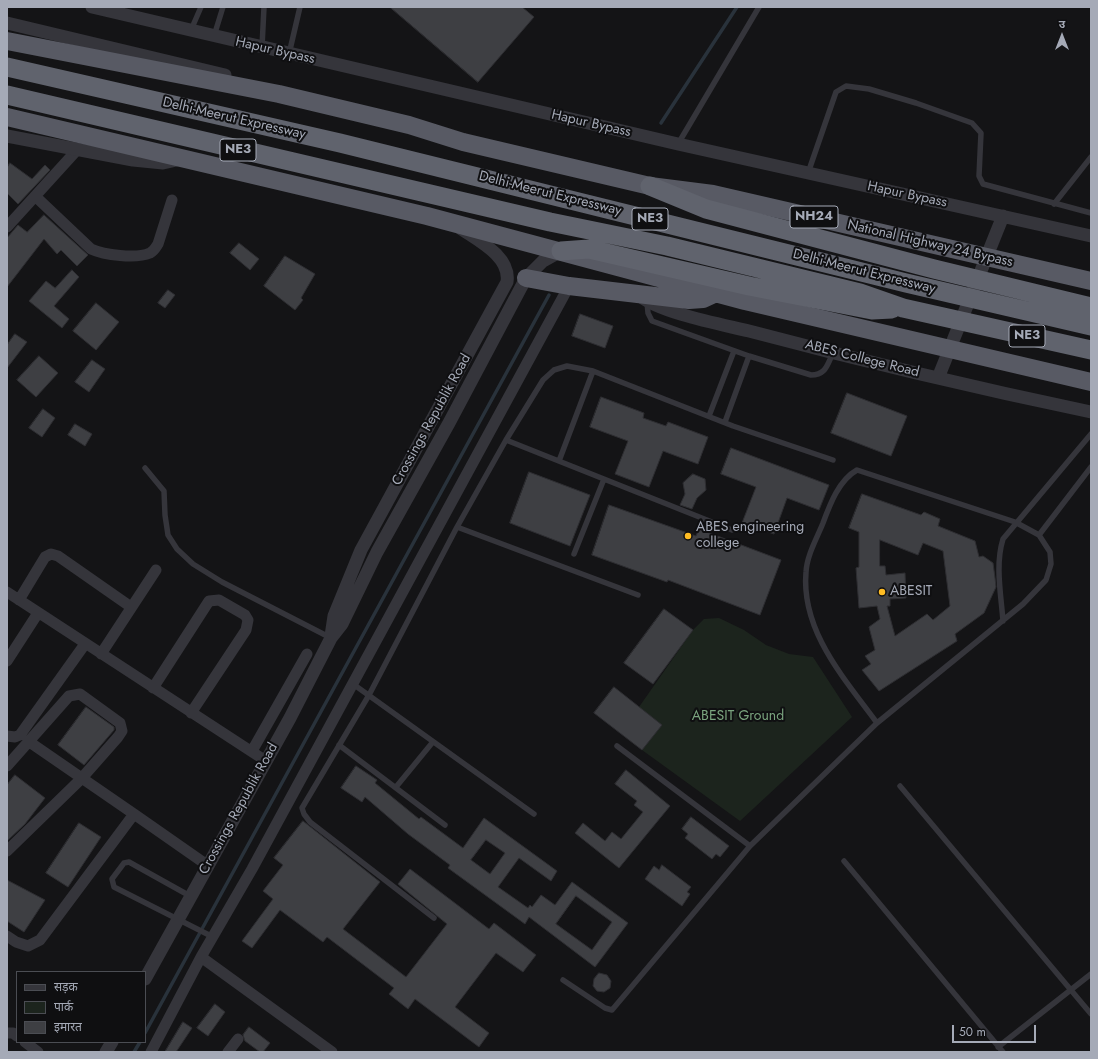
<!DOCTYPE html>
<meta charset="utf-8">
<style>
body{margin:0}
#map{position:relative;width:1098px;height:1059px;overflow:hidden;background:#141416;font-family:Jost,"Noto Sans Devanagari",sans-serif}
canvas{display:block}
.frame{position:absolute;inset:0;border:8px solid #a5aab7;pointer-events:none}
.legend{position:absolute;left:16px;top:971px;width:130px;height:72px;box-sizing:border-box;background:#0f0f11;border:1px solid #4b4d53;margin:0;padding:5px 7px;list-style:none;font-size:12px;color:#a5aab7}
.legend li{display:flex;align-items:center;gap:8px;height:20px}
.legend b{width:20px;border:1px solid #4b4d53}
.north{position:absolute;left:1042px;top:16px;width:40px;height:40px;-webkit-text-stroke:3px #0f0f11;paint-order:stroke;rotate:0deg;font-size:11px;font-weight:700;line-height:16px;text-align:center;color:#a5aab7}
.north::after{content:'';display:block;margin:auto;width:14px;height:18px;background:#a5aab7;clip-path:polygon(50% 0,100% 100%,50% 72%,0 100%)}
.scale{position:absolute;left:952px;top:1025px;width:84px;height:18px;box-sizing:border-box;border:2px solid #a5aab7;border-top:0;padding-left:5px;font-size:12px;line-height:14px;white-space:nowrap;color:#a5aab7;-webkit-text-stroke:3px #0f0f11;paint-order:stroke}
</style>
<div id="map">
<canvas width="1098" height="1059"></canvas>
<div class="frame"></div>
<ul class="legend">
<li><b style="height:5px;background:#35353b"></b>सड़क</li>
<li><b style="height:11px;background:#1c241d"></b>पार्क</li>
<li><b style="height:11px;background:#3e3f43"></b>इमारत</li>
</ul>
<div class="north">उ</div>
<div class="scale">50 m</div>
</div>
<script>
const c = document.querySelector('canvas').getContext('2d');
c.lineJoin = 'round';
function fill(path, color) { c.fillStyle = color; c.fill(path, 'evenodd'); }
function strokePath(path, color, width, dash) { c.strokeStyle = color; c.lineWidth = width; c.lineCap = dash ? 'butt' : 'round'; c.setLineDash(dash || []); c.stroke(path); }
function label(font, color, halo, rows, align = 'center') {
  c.font = font + ' Jost,sans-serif'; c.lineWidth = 4; c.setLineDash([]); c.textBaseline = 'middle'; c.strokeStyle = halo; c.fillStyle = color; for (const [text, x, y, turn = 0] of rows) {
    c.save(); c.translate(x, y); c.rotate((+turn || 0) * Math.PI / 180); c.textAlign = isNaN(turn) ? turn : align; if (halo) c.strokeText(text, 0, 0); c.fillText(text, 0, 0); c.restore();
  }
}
const green = new Path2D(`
 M719 618 744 630 766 645 789 654 813 657 852 717 740 821 642 750 662 725 639 707 693 630 704 619Z`);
const stream = new Path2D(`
 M661 123 737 7
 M145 1033 549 295
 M134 1052 140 1042`);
const building = new Path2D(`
 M390 7H522L534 17 478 82Z
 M10 163 32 179 45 165 50 170 18 204 7 193V168Z
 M44 215 88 255 77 266 61 250 57 254 44 239 7 287V238L18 225 27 232Z
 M239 243 259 259 250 270 230 253Z
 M285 256 315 274 301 298 303 300 295 310 264 286Z
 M72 270 79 277 54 306 69 319 62 328 29 301 46 281 55 288Z
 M168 290 175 295 165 308 158 303Z
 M96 303 119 322 96 350 73 331Z
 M580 314 613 326 605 348 572 336Z
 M15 334 27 342 7 368V345Z
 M39 356 58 373 36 397 17 380Z
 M92 360 105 369 89 392 75 382Z
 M847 393 907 416 891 456 831 433Z
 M601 397 644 413 643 418 666 426 668 422 708 437 698 464 663 451 649 487 615 474 628 441 590 427Z
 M43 409 55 418 42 437 29 428Z
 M75 424 92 434 85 446 68 435Z
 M731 448 829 485 819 510 787 498 774 534 742 523 756 487 721 474Z
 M529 472 590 495 570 546 510 523Z
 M693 474 705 479 706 490 697 498 692 509 680 505 685 494 683 483Z
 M862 494 921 515 924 512 940 519 938 526 975 541 979 557 983 556 993 563 995 578 996 587 984 613 955 634 957 641 879 691 862 670 871 664 865 656 875 650 869 627 880 619 877 606 859 608 856 568 859 567V532L849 528ZM880 540 918 555 923 543 943 551 950 606 933 620 927 614 895 636 887 606H890V599L906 598 905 573 886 575 885 566H880Z
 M609 505 696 536 699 529 781 560 760 615 668 580 667 582 592 555Z
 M664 609 693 630 653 684 624 663Z
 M614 687 662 725 642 750 594 713Z
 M86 707 114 727V730L84 765 58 745Z
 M356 766 377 780 375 783 419 819 421 817 463 848 484 818 557 871 551 881 519 858 498 887 528 908 530 905 532 907 541 895 555 905 572 882 628 923 595 967 529 917 525 924 448 868 450 865 408 834 365 797 362 802 341 788ZM486 840 505 853 490 874 471 860ZM576 896 612 922 592 950 556 924Z
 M626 770 670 806 619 868 575 833 583 823 605 841 612 832 621 839 643 812 634 805 637 801 615 784Z
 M15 775 45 798 25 824 7 841V785Z
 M691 817 729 846 720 857 716 854 712 859 685 838 688 834 682 829Z
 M303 821 380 882 343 929 406 977 447 924 398 884 410 869 489 929 494 923 536 955 523 972 496 953 455 1007 489 1033 479 1047 415 999 408 1009 389 994 394 988 327 937 323 942 280 910 252 948 242 941 273 899 263 891 283 865 274 858Z
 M79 823 101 837 68 887 46 873Z
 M662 865 691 887 687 892 690 894 682 906 645 879 654 866 659 870Z
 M7 880 45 900 24 932 7 921Z
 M599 973 607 975 611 981 610 988 604 992 597 991 593 986 594 979Z
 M215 1004 225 1012 208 1036 197 1028Z
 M183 1022 192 1028 176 1052H165Z
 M249 1027 270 1043 263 1052H260L245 1041 243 1035Z`);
const service = new Path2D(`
 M191 30 201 7
 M214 36 223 7
 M262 47 264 7
 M289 54 300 7
 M678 144 759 7
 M808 173 836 92 846 86 869 89 916 103 972 123 981 133 979 176 983 184 1091 213
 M1054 204 1091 157
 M647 302 648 313 652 321 749 356 811 375C826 375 827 365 833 353
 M709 416 734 351
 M725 422 749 356
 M506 440 732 530
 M559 461 593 371
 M145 468 164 491 165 515 168 535 177 549 193 564 222 582 331 638
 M457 527 638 595
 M1039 535 1091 467
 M574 554 604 479
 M1003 621C1001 594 995 565 1003 539L1091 434
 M353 684 534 814
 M339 745 445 825
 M617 746 750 846
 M900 786 1091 1014
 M396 787 432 743
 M844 861 1003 1052
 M190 896 129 862 124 863 112 879 114 887 213 937
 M434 918 310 822 304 814 302 808 369 695 457 527 506 440 543 380 554 370 567 366 593 371 733 426 833 460
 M563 980 605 1008 612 1010 750 846 877 723 1023 604 1046 580 1051 564 1050 552 1039 535 1015 522 857 470C839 480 830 504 823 523 817 538 807 555 806 572 801 631 844 678 877 723
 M998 1047 1091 974`);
const minor = new Path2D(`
 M35 196 91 249C104 255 136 259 150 253 154 251 156 247 158 244L172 200
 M7 227 77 150
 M7 592 266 761
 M19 600 45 557 51 554 58 556 131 607
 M101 654 156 570
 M7 661 38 613
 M153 688 209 601 219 600 245 615 248 620 246 630 191 713
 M7 736 15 737 20 735 85 644
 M28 741 134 814
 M252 751 307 654
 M7 766 69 696 80 694 120 723 122 731 118 737 81 779 7 851
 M7 936 16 942 28 946 40 940 134 814 207 865
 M201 957 332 1052
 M7 1033H13L17 1036
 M25 1042 38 1052
 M151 1052 201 957 252 869 569 286
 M228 1052 238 1039`);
const tertiary = new Path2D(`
 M92 7 678 144 1091 236
 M7 23 225 75
 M7 136 133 160 163 163 181 159
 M640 296C661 313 720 324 749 331 862 361 976 388 1091 412
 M938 378 1003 216
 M331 636 334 616 361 550 507 282C511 256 477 240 460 228
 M145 979 290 718 331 638 342 624 377 552 449 423 526 278 543 261 561 251
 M106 1052 112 1042`);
const trunk = new Path2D(`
 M7 41 279 94 409 125 463 142 650 186 713 194 1091 281
 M7 117 427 216 745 301 1091 382
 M526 278 569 286 689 300 703 299 716 293`);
const motorway = new Path2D(`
 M7 67 340 143 906 283 1091 326
 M7 95 550 222 667 246 860 293 903 308 1091 350
 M650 186 706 209 934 269 1091 307
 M561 251 589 249 749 286 872 310 892 309`);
const markers = [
 [688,536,4,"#ffbc23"],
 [882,592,4,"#ffbc23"]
];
const shields = [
 [238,150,36],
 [814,217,48],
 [650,219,36],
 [1027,336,36]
];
const shieldNames = [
 ["NE3",238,150],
 ["NH24",814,217],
 ["NE3",650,219],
 ["NE3",1027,336]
];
const streetNames = [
 ["Hapur Bypass",275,51,13],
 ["Delhi-Meerut Expressway",234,119,13],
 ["Hapur Bypass",591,124,13],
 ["Delhi-Meerut Expressway",550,194,14],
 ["Hapur Bypass",907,195,12],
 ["National Highway 24 Bypass",930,244,13],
 ["Delhi-Meerut Expressway",864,272,14],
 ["ABES College Road",862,359,14],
 ["Crossings Republik Road",432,420,-61],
 ["Crossings Republik Road",239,809,-61]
];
const poiNames = [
 ["ABES engineering",696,528],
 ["college",696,544],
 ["ABESIT",890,592]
];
const parkNames = [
 ["ABESIT Ground",738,717]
];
fill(green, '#1c241d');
strokePath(stream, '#29323b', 3.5);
fill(building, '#3e3f43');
strokePath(building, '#2e2e32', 1);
strokePath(service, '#35353b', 5.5);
strokePath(minor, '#35353b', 11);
strokePath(tertiary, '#35353b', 13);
strokePath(trunk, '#585a64', 18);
strokePath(motorway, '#60636d', 19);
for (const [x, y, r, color] of markers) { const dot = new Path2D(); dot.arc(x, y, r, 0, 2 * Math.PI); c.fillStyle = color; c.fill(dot); strokePath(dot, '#0f0f11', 1.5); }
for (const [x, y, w] of shields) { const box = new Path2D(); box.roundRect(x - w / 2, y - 11, w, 22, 3); c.fillStyle = '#0f0f11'; c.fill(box); strokePath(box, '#a5aab7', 1); }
label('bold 13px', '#a5aab7', null, shieldNames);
label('14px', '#a5aab7', '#0f0f11', streetNames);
label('14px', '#a5aab7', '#0f0f11', poiNames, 'left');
label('14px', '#7aa47e', '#0f0f11', parkNames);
</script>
